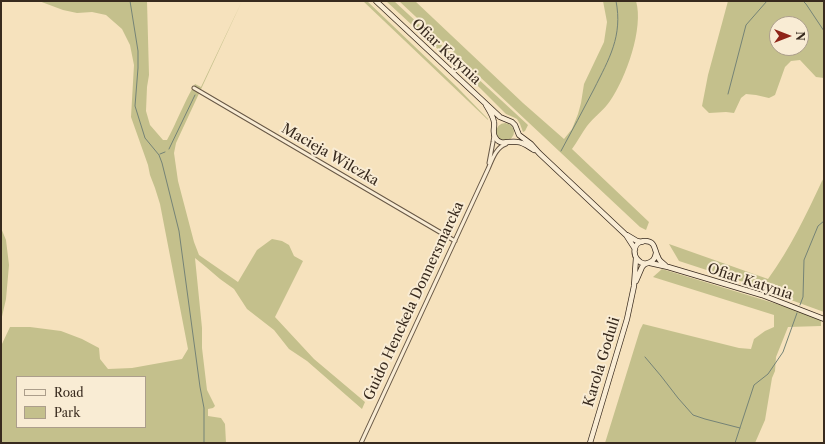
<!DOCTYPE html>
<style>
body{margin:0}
#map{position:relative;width:825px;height:444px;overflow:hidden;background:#f6e2bd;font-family:"Libre Caslon Text",serif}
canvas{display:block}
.frame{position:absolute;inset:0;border:2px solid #382a1e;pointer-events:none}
.legend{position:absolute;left:16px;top:376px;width:130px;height:52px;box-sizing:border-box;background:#f9ecd4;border:1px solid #ac9e8b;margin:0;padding:5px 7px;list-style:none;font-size:12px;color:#382a1e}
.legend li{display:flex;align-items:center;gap:8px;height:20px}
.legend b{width:20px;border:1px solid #ac9e8b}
.north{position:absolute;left:769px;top:16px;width:40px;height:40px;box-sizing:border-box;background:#f9ecd4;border:1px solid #ac9e8b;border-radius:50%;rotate:90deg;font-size:11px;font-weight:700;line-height:16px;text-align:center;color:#382a1e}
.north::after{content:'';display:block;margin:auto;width:14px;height:18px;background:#8f2418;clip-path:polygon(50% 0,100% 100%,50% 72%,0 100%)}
</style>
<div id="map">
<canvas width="825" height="444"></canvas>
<div class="frame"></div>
<ul class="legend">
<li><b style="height:5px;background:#f9ecd4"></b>Road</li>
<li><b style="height:11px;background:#c4c08c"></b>Park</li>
</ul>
<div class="north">N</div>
</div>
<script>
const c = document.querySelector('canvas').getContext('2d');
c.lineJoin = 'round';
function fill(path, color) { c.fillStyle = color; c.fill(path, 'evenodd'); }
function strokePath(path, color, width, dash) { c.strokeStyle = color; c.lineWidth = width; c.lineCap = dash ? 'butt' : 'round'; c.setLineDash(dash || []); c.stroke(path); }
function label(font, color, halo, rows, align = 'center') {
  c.font = font + ' "Libre Caslon Text",serif'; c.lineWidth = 4; c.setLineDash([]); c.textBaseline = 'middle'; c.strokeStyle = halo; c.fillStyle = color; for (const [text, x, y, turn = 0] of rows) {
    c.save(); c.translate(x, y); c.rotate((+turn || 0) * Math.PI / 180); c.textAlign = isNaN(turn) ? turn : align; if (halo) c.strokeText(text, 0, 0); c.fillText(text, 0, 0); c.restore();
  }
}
const green = new Path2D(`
 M39 1H147L149 75 147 87 146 111 150 125 163 140H167C177 122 184 102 195 84L201 87 242 1 176 143 174 153 178 181 194 242 199 255 238 282 257 250 272 239 282 241 289 245 294 256 303 261 275 317 314 359 365 402 362 409 307 361 289 349 274 330 247 309 234 289 220 279 206 267 195 258 202 328V348L207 390 215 406 213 408 208 409V416L221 418 225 424 226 443H1V346L10 327H30L61 331 82 339 99 348 100 359 108 369 132 368 182 359 188 349 160 204 155 188 150 175 148 165 131 117 134 65 130 45 122 29 106 15 92 12 77 13 63 10ZM17 377H145V427H17Z
 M363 1H367L457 87 488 119V135V120Z
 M386 1H394L528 125 525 131 523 132 520 124 517 119 513 117 506 114 480 88Z
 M399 1H415L523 103 564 139 572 129 578 114 581 103 584 84 604 42 607 22 603 1H636C644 28 626 78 610 101 604 110 594 117 587 126 582 133 577 142 572 149L649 222 646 230 640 227Z
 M728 1H824V78L816 77 800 60 791 61 785 67 775 95 769 98 756 95 746 94 741 98 734 113 726 112 709 113 702 106 708 75ZM777 24H801V48H777Z
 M496 132a9 9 0 1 1 18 0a9 9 0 1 1-18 0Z
 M824 178V312L780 296V294L679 261 669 244 768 279C790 249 806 215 822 181Z
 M1 228 6 240 9 265 6 299 1 321Z
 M662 269 777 304 821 319V326L788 327 776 357 775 371 772 378 765 420 755 443H605L640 330 643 324 739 348 751 349 754 339 765 331 774 327V315L653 277Z`);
const stream = new Path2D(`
 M130 1 138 51V68L135 106 145 138 159 155 162 163 179 231 200 387 204 408V443
 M803 1 806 4 824 31
 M728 94 746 25 767 1
 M169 149 195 95
 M561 151C572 131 583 110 594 89 609 59 623 36 616 1
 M160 154 165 152
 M800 305 803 297 804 260 818 226 824 221
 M645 357 661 376 678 398 693 415 705 419 740 428
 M735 443 754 385 768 374 783 352 797 313`);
const street = new Path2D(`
 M194 88 455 241
 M489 163 493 142 494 135
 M361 443 488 169C492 160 496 147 506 144`);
const secondary = new Path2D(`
 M376 1 500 117 512 122 515 125 519 135 531 144 539 153 626 235 635 249
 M486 105C489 110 493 116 494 122 495 127 492 132 495 137 500 147 509 140 517 142 523 142 529 147 534 150
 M627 235 637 241 642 242
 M656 253C655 260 652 262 645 264 631 261 631 241 645 241 656 241 654 250 658 257 659 261 663 263 666 266
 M650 263 668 267 762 295 824 319
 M636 281 642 267 645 264
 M590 443 627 319 634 286 636 258`);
const streetNames = [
 ["Ofiar Katynia",446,52,43],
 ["Macieja Wilczka",330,155,30],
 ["Ofiar Katynia",750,282,18],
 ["Guido Henckela Donnersmarcka",414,301,-65],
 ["Karola Goduli",602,362,-73]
];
fill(green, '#c4c08c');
strokePath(stream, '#758376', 1);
strokePath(street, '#685846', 5);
strokePath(secondary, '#382a1e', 6);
strokePath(street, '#f9ecd4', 3);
strokePath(secondary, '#f9ecd4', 4.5);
label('14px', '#382a1e', '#f9ecd4', streetNames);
</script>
